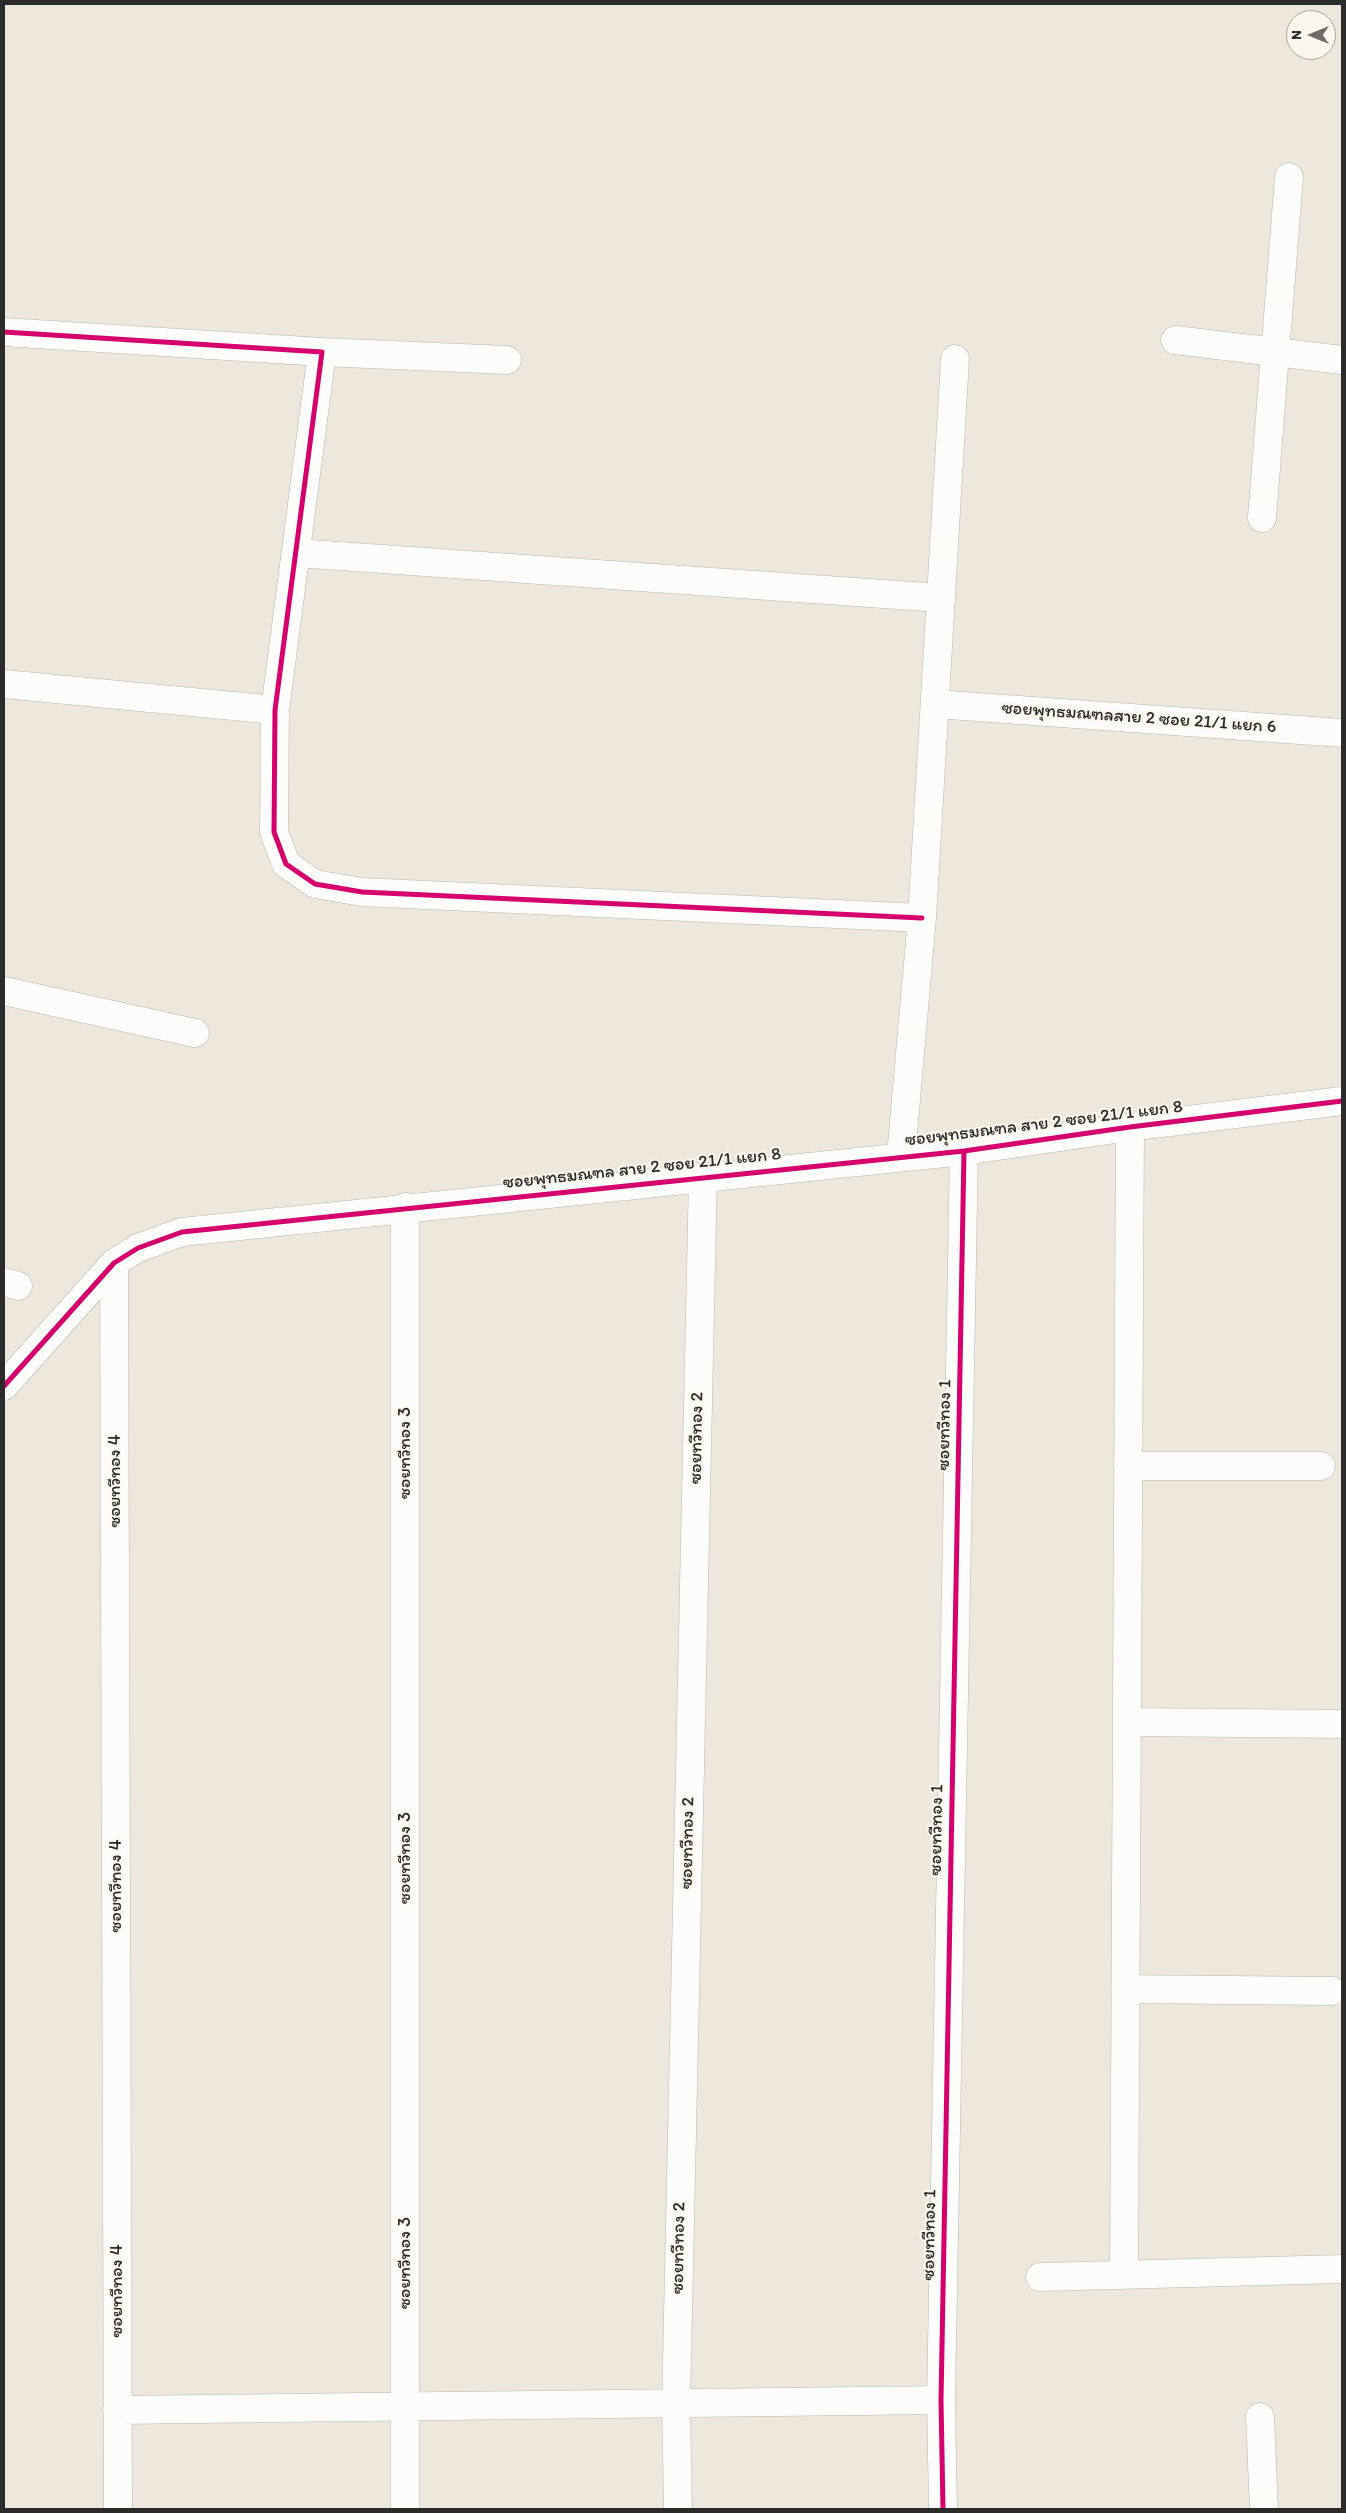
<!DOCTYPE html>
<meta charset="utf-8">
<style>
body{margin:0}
#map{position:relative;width:1346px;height:2513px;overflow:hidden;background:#ede8db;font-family:Itim,sans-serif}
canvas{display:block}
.frame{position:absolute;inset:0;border:5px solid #2b2b2b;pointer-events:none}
.north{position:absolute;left:1286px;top:10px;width:50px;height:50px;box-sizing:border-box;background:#fbf7ec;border:1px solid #a8a59f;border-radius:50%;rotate:270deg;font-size:14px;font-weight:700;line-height:20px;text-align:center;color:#2b2b2b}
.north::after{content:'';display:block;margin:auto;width:18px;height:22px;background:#6f6d69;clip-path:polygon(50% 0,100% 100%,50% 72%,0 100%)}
</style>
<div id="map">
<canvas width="1346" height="2513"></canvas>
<div class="frame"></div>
<div class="north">N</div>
</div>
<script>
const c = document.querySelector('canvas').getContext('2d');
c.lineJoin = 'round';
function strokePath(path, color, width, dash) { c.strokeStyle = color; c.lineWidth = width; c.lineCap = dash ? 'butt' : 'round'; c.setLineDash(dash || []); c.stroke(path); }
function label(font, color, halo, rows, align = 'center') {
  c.font = font + ' Itim,"Playpen Sans Thai",sans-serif'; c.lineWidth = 4; c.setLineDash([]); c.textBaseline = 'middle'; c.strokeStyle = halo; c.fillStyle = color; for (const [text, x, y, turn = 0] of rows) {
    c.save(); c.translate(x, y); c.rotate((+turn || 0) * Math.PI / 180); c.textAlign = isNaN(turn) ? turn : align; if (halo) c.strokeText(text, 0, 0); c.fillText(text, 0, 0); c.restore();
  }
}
const minor = new Path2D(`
 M4 332 322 352 275 710 274 832 286 864 315 884 362 892 922 918
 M1175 340 1342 360
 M322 352 507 360
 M1262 518 1289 177
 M296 553 941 598
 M4 684 275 710
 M935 704 1342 733
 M4 991 195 1033
 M901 1156 922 918 955 359
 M114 1263 118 2509
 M4 1282 18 1286
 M4 1386 114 1263 138 1248 182 1232 964 1151 1130 1127 1342 1101
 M1128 1466H1321
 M1127 1722 1342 1724
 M1125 1989 1332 1991
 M1124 2275 1130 1127
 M1040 2277 1342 2269
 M117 2410 941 2400
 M1260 2417 1264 2509
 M405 2509V1207
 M678 2509 676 2405 703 1176
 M943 2509 941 2400 964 1151`);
const cycleway = new Path2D(`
 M4 332 322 352 275 710 274 832 286 864 315 884 362 892 922 918
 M4 1386 114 1263 138 1248 182 1232 964 1151 1130 1127 1342 1101
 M943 2509 941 2400 964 1151`);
const streetNames = [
 ["ซอยพุทธมณฑลสาย 2 ซอย 21/1 แยก 6",1139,718,4],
 ["ซอยพุทธมณฑล สาย 2 ซอย 21/1 แยก 8",1044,1124,-7],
 ["ซอยพุทธมณฑล สาย 2 ซอย 21/1 แยก 8",642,1169,-6],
 ["ซอยทวีทอง 1",945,1425,-89],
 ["ซอยทวีทอง 2",697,1438,-89],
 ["ซอยทวีทอง 3",405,1453,-90],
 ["ซอยทวีทอง 4",115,1481,-90],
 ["ซอยทวีทอง 1",937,1830,-89],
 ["ซอยทวีทอง 2",688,1843,-89],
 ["ซอยทวีทอง 3",405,1858,-90],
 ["ซอยทวีทอง 4",116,1886,-90],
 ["ซอยทวีทอง 1",930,2235,-89],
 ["ซอยทวีทอง 2",679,2248,-89],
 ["ซอยทวีทอง 3",405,2263,-90],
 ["ซอยทวีทอง 4",117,2291,-90]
];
strokePath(minor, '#b7b4ac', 29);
strokePath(minor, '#fcfcfa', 28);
strokePath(cycleway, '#d6006c', 5);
label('18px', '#2b2b2b', '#fbf7ec', streetNames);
</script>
